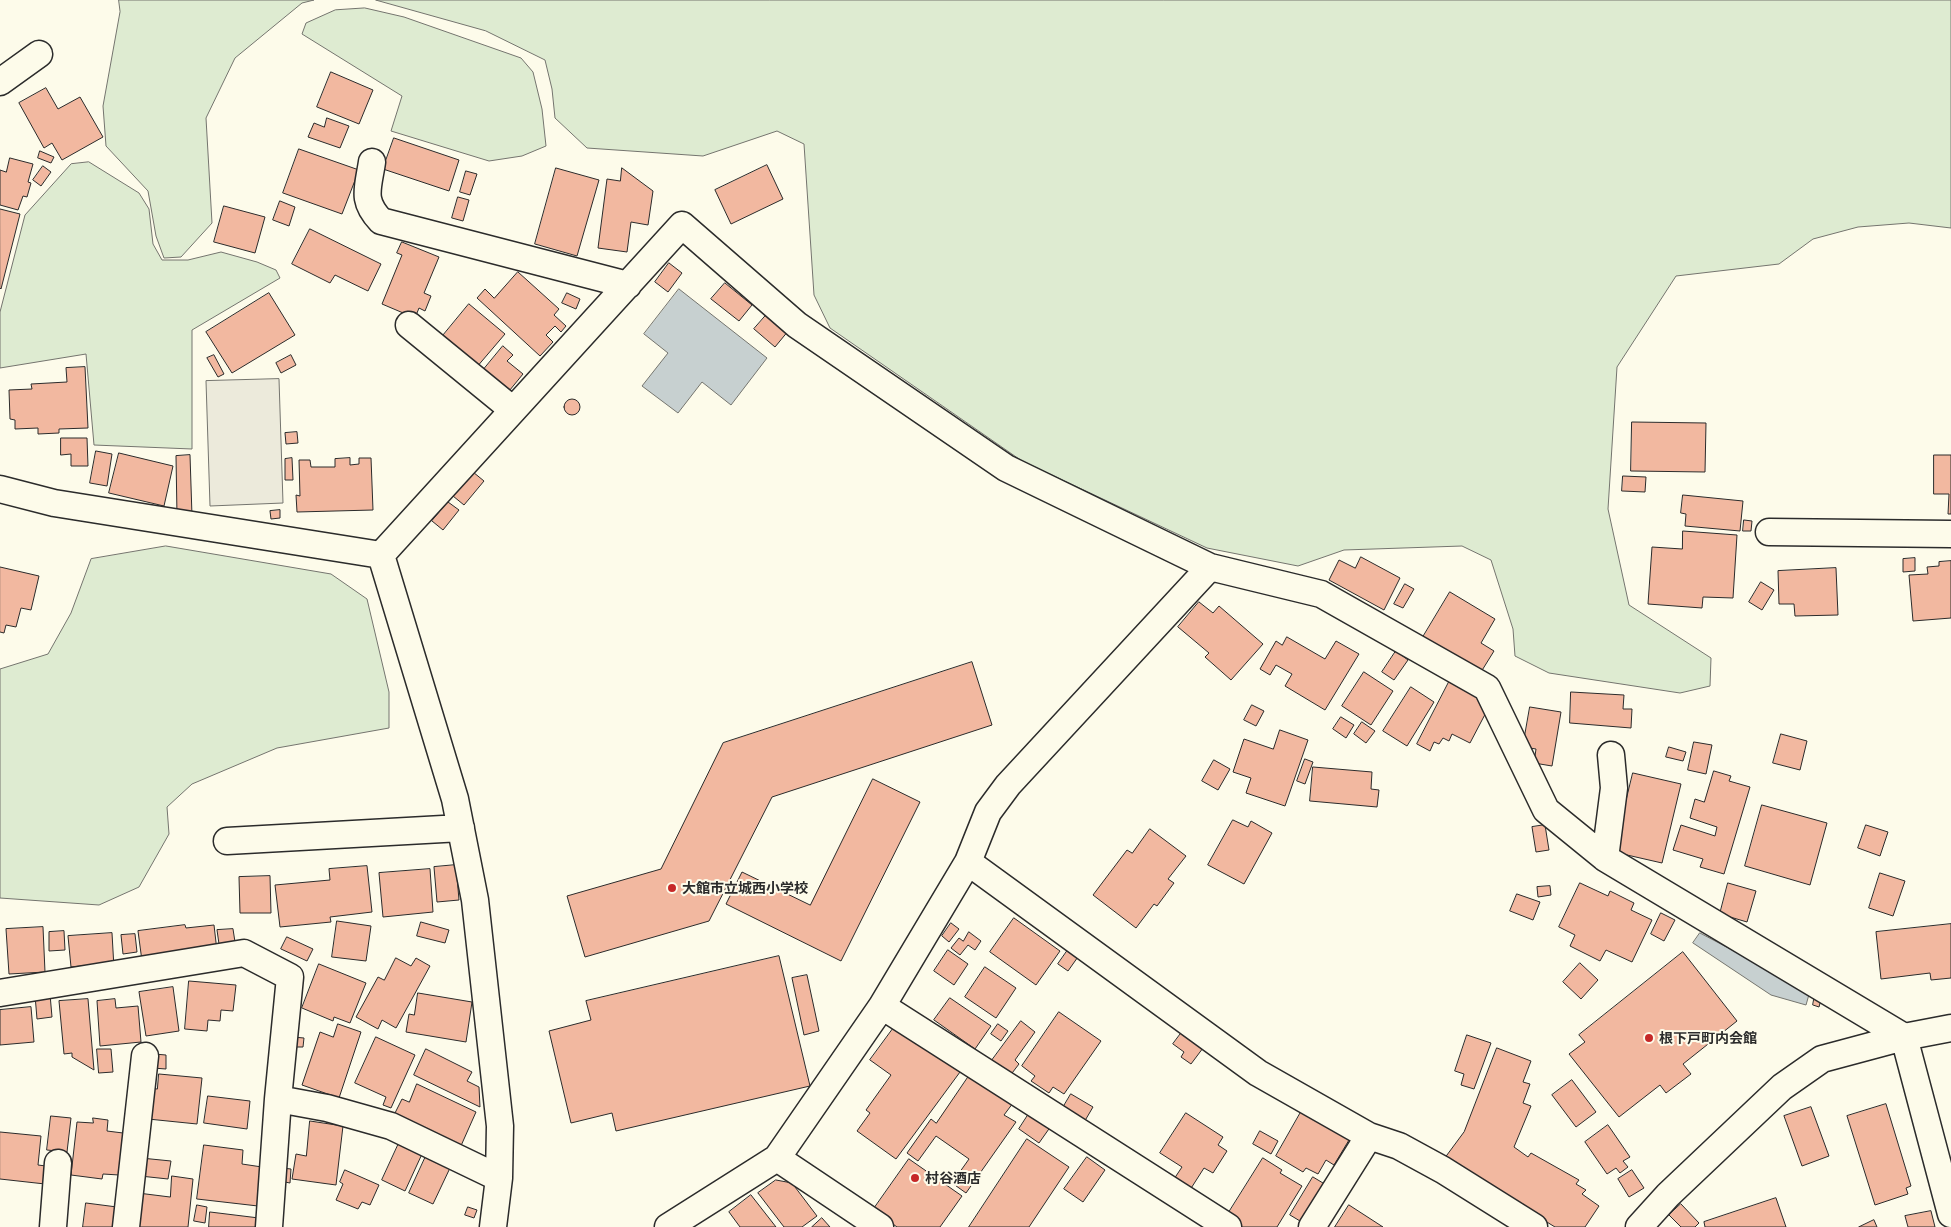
<!DOCTYPE html>
<meta charset="utf-8">
<style>
body{margin:0}
canvas{display:block;background:#fdfbea}
</style>
<canvas width="1951" height="1227"></canvas>
<script>
const c = document.querySelector('canvas').getContext('2d');
c.lineJoin = 'round';
function fill(path, color) { c.fillStyle = color; c.fill(path, 'evenodd'); }
function strokePath(path, color, width, dash) { c.strokeStyle = color; c.lineWidth = width; c.lineCap = dash ? 'butt' : 'round'; c.setLineDash(dash || []); c.stroke(path); }
function label(font, color, halo, rows, align = 'center') {
  c.font = font + ' Georgia,"Noto Sans JP",serif'; c.lineWidth = 4; c.setLineDash([]); c.textBaseline = 'middle'; c.strokeStyle = halo; c.fillStyle = color; for (const [text, x, y, turn = 0] of rows) {
    c.save(); c.translate(x, y); c.rotate((+turn || 0) * Math.PI / 180); c.textAlign = isNaN(turn) ? turn : align; if (halo) c.strokeText(text, 0, 0); c.fillText(text, 0, 0); c.restore();
  }
}
const green = new Path2D(`
 M119 0H314L302 3 235 58 206 118 212 223 181 257 164 258 156 236 148 191 106 146 103 106 120 12Z
 M376 0H1951V228L1909 223 1858 227 1813 239 1779 264 1676 276 1617 367 1608 509 1629 605 1711 658 1710 686 1680 693 1549 673 1515 656 1513 629 1491 560 1462 546 1344 550 1298 566 1207 548 1022 461 830 328 814 295 804 144 777 131 703 156 587 148 555 118 552 89 545 60 486 31Z
 M365 8 404 17 521 58 533 72 542 109 546 146 522 156 489 161 391 131 402 96 302 34 306 23 335 10Z
 M89 162 139 193 149 209 153 244 162 260H188L221 252 257 262 276 270 280 278 192 330V449L94 445 86 354 0 368V312L25 215 71 164Z
 M166 546 331 574 367 599 389 692V728L277 748 192 784 167 807 169 834 139 887 99 905 0 898V669L48 654 71 613 91 559Z`);
const parking = new Path2D(`
 M279 379 283 503 210 506 206 381Z`);
const water = new Path2D(`
 M679 289 767 358 731 405 702 382 678 413 642 386 668 353 644 334Z
 M1700 933 1810 991 1806 1005 1771 995 1693 943Z`);
const building = new Path2D(`
 M331 72 373 90 359 124 317 107Z
 M46 88 58 109 80 97 103 137 62 160 52 143 44 148 19 103Z
 M327 118 349 126 340 148 308 137 314 123 324 127Z
 M394 138 459 160 449 191 383 169Z
 M299 149 359 170 342 214 283 193Z
 M40 151 54 157 51 163 38 158Z
 M10 158 33 164 28 182 31 183 27 197 23 196 18 210 0 205V170L6 172Z
 M767 165 783 199 731 224 715 190Z
 M43 166 51 172 41 186 33 180Z
 M556 168 599 180 577 256 535 244Z
 M622 168 653 191 648 225 631 222 627 252 598 248 607 179 620 181Z
 M466 171 477 174 470 195 460 192Z
 M458 197 469 200 463 221 452 218Z
 M280 201 295 207 289 226 273 220Z
 M224 206 265 217 255 253 214 242Z
 M0 209 20 214 1 289 0 288Z
 M310 229 381 264 368 291 335 275 330 283 292 264Z
 M402 242 439 257 424 293 431 296 425 311 419 308 415 318 382 304 402 255 397 253Z
 M669 263 682 273 668 292 655 282Z
 M518 272 559 309 554 315 566 326 561 332 555 326 546 335 553 342 540 356 477 298 485 289 494 298Z
 M725 283 752 305 739 321 711 299Z
 M269 293 295 335 232 373 206 332Z
 M567 293 580 299 576 309 562 303Z
 M469 304 505 334 476 368 441 338Z
 M768 313 789 330 775 347 754 329Z
 M503 346 513 355 507 361 523 374 505 396 480 374Z
 M214 355 224 374 218 377 207 358Z
 M291 355 296 365 281 373 276 363Z
 M85 367 88 428 59 429V433L38 434V428L15 429V420L10 419 9 390 32 389 31 384 67 382 66 368Z
 M564 407a8 8 0 1 1 16 0a8 8 0 1 1-16 0Z
 M1632 422 1706 423 1705 472 1631 471Z
 M297 432 298 443 286 444 285 433Z
 M61 438H87L88 466H71V454L61 455Z
 M96 451 112 454 107 486 90 483Z
 M119 453 173 466 164 506 109 493Z
 M190 455 192 516H177L176 456Z
 M1934 455H1951V514H1948L1949 494H1934Z
 M292 458 293 480H285V459Z
 M350 458V465L359 464V458H371L373 510 297 512 296 495 300 496 299 460H310L311 467H335V459Z
 M473 472 484 481 464 505 453 496Z
 M1623 476 1646 477 1645 492 1622 491Z
 M1683 495 1743 501 1740 531 1685 526 1686 514 1681 513Z
 M448 502 459 510 443 530 432 521Z
 M280 510V518L271 519 270 511Z
 M1744 520 1752 521 1751 531H1743Z
 M1683 531 1737 535 1733 598 1703 597 1702 608 1648 604 1652 547 1682 549Z
 M1361 557 1400 578 1384 610 1329 580 1339 560 1355 568Z
 M1915 558V571L1903 572V559Z
 M1951 561V618L1913 621 1909 575 1928 574 1927 567 1939 566V562Z
 M0 567 39 576 31 610 21 608 16 627 6 625 4 633 0 632Z
 M1836 568 1838 615 1795 616 1794 604H1779L1778 571Z
 M1761 582 1774 590 1762 610 1749 602Z
 M1405 584 1414 589 1403 608 1394 604Z
 M1450 592 1495 619 1481 643 1494 651 1481 672 1423 637Z
 M1199 602 1213 613 1219 606 1263 644 1231 680 1205 657 1209 653 1178 627Z
 M1287 637 1325 659 1336 641 1359 654 1325 710 1285 686 1292 674 1276 665 1270 675 1260 669 1276 641 1282 645Z
 M1396 651 1408 660 1394 680 1382 672Z
 M972 662 992 725 772 797 709 921 585 957 567 896 661 869 723 743Z
 M1364 672 1393 691 1371 725 1342 706Z
 M1449 682 1491 703 1470 743 1452 734 1449 741 1443 738 1439 744 1434 742 1430 751 1417 744Z
 M1411 687 1434 702 1407 746 1383 731Z
 M1571 692 1624 695 1623 709H1632L1631 728 1570 723Z
 M1252 705 1264 711 1256 726 1244 720Z
 M1530 707 1561 712 1552 766 1534 763 1536 749 1523 747Z
 M1341 717 1354 725 1346 738 1333 729Z
 M1362 722 1375 731 1366 743 1354 734Z
 M1280 730 1308 740 1285 806 1246 793 1251 778 1233 772 1244 739 1273 749Z
 M1781 734 1807 741 1800 770 1773 763Z
 M1694 742 1712 745 1706 774 1688 770Z
 M1669 747 1686 752 1683 761 1666 757Z
 M1305 759 1313 762 1305 784 1297 781Z
 M1214 760 1230 769 1218 790 1202 781Z
 M1313 767 1372 772 1371 789 1379 790 1377 807 1310 801Z
 M1714 771 1731 776 1729 781 1750 787 1724 874 1700 867 1703 859 1673 850 1681 825 1715 836 1717 827 1690 818 1695 799 1704 802Z
 M1633 773 1681 784 1662 863 1614 852Z
 M873 779 920 802 841 961 726 904 742 872 810 905Z
 M1762 805 1827 823 1810 885 1745 866Z
 M1233 820 1248 827 1251 821 1272 833 1244 884 1208 865Z
 M1545 825 1549 850 1536 852 1532 827Z
 M1866 825 1888 832 1880 856 1858 848Z
 M1150 829 1186 856 1168 879 1174 883 1157 906 1154 904 1136 928 1093 895 1127 850 1132 853Z
 M456 865 459 900 437 902 434 867Z
 M367 866 372 912 330 917 331 922 280 927 275 885 330 880 329 869Z
 M430 869 433 912 383 917 379 873Z
 M1880 873 1905 881 1893 916 1869 908Z
 M270 876 271 913H240L239 877Z
 M1580 883 1608 896 1610 891 1634 903 1631 910 1652 920 1632 962 1606 950 1600 961 1570 946 1575 935 1559 927Z
 M1728 883 1756 891 1747 922 1720 914Z
 M1550 886 1551 895 1538 897 1537 887Z
 M1517 894 1540 902 1533 920 1510 911Z
 M1661 913 1675 920 1664 941 1651 934Z
 M1014 918 1060 951 1036 985 990 952Z
 M337 921 371 926 366 961 332 957Z
 M421 922 449 930 445 943 417 936Z
 M951 923 959 929 949 942 942 936Z
 M1951 924V978L1931 980 1930 973 1881 979 1876 932Z
 M185 925 186 928 214 925 217 951 142 961 138 931Z
 M43 927 45 972 9 974 6 929Z
 M233 929 235 942 219 944 217 930Z
 M64 931 65 950 49 951V932Z
 M969 932 981 941 975 950 968 945 960 955 951 948 959 938 963 941Z
 M112 933 114 968 82 970 81 966 71 967 68 936Z
 M135 934 137 952 123 954 121 935Z
 M287 937 313 949 307 961 281 949Z
 M1070 947 1080 954 1068 971 1058 964Z
 M948 950 968 964 954 985 934 971Z
 M1683 952 1737 1021 1683 1064 1691 1074 1666 1093 1660 1085 1619 1117 1569 1054 1585 1042 1579 1035Z
 M779 956 810 1086 616 1131 612 1113 571 1123 549 1031 591 1020 586 1001Z
 M396 958 411 966 416 958 430 966 396 1028 382 1020 378 1029 356 1017 378 977 384 980Z
 M1580 963 1598 980 1581 999 1563 982Z
 M319 964 366 983 350 1023 334 1017 333 1021 302 1008Z
 M985 967 1016 988 996 1018 965 997Z
 M807 975 819 1031 804 1035 792 978Z
 M189 981 236 985 233 1011 221 1010 220 1021 208 1020 207 1031 185 1029Z
 M173 987 179 1031 146 1036 139 992Z
 M418 993 472 1002 466 1042 406 1032 409 1014 414 1015Z
 M50 994 52 1017 37 1019 35 995Z
 M1815 994 1822 996 1819 1007 1813 1005Z
 M950 998 991 1026 975 1049 934 1020Z
 M88 999 94 1070 72 1057V1053L64 1054 59 1001Z
 M115 999 116 1008 138 1006 141 1042 100 1046 97 1001Z
 M31 1007 34 1042 0 1045V1010Z
 M1059 1012 1101 1041 1064 1094 1053 1087 1049 1093 1031 1081 1035 1076 1022 1066Z
 M1021 1021 1035 1032 1015 1060 1019 1064 1009 1077 990 1063Z
 M338 1024 361 1032 339 1098 302 1085 320 1032 333 1037Z
 M998 1024 1008 1031 1001 1041 991 1034Z
 M895 1026 960 1072 896 1159 857 1131 870 1113 866 1110 891 1075 870 1060Z
 M1182 1032 1203 1048 1191 1064 1181 1057 1184 1052 1173 1044Z
 M1467 1035 1491 1043 1474 1089 1461 1085 1464 1074 1455 1071Z
 M293 1037 304 1038 303 1047H292Z
 M376 1037 415 1055 391 1108 383 1105 386 1097 355 1083Z
 M1497 1048 1531 1061 1523 1082 1530 1084 1523 1103 1531 1106 1514 1147 1528 1157 1531 1153 1579 1180 1576 1184 1586 1190 1582 1194 1599 1206 1585 1227H1555L1444 1159 1464 1132Z
 M97 1049H111L113 1072 99 1073Z
 M426 1049 472 1072 467 1081 479 1087 480 1107 414 1075Z
 M154 1054 166 1055V1069L153 1068Z
 M971 1073 1013 1103 1004 1115 1016 1122 966 1193 952 1183 969 1159 936 1136 918 1161 907 1153 931 1119 936 1123Z
 M159 1074 202 1078 197 1124 148 1119 151 1088 157 1089Z
 M1572 1080 1596 1112 1576 1127 1552 1095Z
 M417 1084 476 1112 460 1148 394 1115 402 1099 409 1102Z
 M1071 1094 1093 1107 1083 1124 1061 1111Z
 M208 1096 250 1101 247 1129 204 1123Z
 M1886 1104 1911 1186 1906 1188 1908 1194 1875 1205 1847 1116Z
 M1811 1107 1829 1156 1802 1166 1784 1116Z
 M1030 1112 1051 1126 1039 1143 1019 1129Z
 M1301 1112 1349 1140 1334 1165 1326 1160 1318 1174 1306 1168 1303 1172 1276 1156Z
 M1186 1113 1223 1137 1218 1145 1227 1151 1213 1173 1204 1168 1188 1193 1172 1182 1182 1167 1160 1153Z
 M51 1116 71 1118 67 1152 47 1150Z
 M93 1118 108 1120 107 1131 123 1133 119 1175 103 1174 102 1179 71 1175 77 1122 93 1123Z
 M310 1121 343 1126 336 1185 292 1179 296 1154 306 1156Z
 M1608 1125 1630 1157 1623 1161 1628 1167 1620 1173 1616 1168 1607 1174 1585 1142Z
 M1260 1131 1278 1141 1271 1154 1253 1144Z
 M0 1132 41 1136 38 1165 46 1166 45 1184 0 1179Z
 M1027 1139 1069 1167 1029 1227H969Z
 M399 1143 422 1154 405 1191 382 1180Z
 M204 1145 243 1150 242 1164 262 1167 258 1206 197 1199Z
 M426 1156 450 1168 433 1204 409 1193Z
 M1087 1157 1105 1170 1083 1202 1064 1189Z
 M141 1158 171 1161 168 1179 140 1176Z
 M1263 1158 1282 1170 1280 1173 1302 1186 1277 1227H1242L1226 1217Z
 M909 1159 962 1196 940 1227H897L873 1210Z
 M282 1168 291 1169 290 1183 280 1181Z
 M345 1170 379 1185 370 1205 362 1202 358 1209 336 1200 343 1184 340 1182Z
 M1632 1170 1644 1188 1629 1197 1618 1179Z
 M172 1176 193 1179 188 1227H135L138 1193 170 1197Z
 M1313 1177 1328 1186 1305 1224 1290 1215Z
 M776 1180 792 1183 817 1216 802 1227H784L758 1193Z
 M751 1195 776 1227H740L729 1212Z
 M1776 1198 1786 1227H1705L1704 1222Z
 M86 1203 117 1207 114 1227H83Z
 M1681 1204 1699 1223 1695 1227H1681L1669 1215Z
 M197 1205 207 1207 205 1223 194 1221Z
 M1349 1205 1383 1227H1335Z
 M468 1207 477 1210 474 1218 465 1215Z
 M1931 1211 1935 1227H1908L1905 1216Z
 M210 1212 259 1218 258 1227H209Z
 M822 1218 830 1227H812Z
 M1874 1220 1877 1227H1859Z`);
const street = new Path2D(`
 M0 82 39 54
 M372 162C368 189 361 200 381 221L628 285
 M409 325 513 410
 M0 489 54 503 381 555
 M1769 532 1951 534
 M381 555 682 225 797 325 1006 468 1210 567 1321 594 1487 688 1546 810 1605 858 1904 1037 1951 1214
 M381 555 455 799 475 900 500 1126 499 1178 493 1227
 M227 841 461 828
 M1605 858 1614 788 1611 755
 M968 862 1258 1073 1369 1136 1399 1146 1443 1170 1534 1227
 M0 993 244 953 290 977 278 1099 269 1227
 M882 1006 1228 1227
 M278 1099 327 1108 391 1126 499 1178
 M777 1158 880 1227
 M53 1227 58 1163
 M126 1227 145 1056
 M668 1227 777 1158 882 1006 968 862 988 812 1008 785 1210 567
 M1312 1227 1369 1136
 M1639 1227 1668 1195 1782 1087 1822 1059 1904 1037 1951 1028`);
const markers = [
 [672,888,5,"#c62828"],
 [1649,1038,5,"#c62828"],
 [915,1178,5,"#c62828"]
];
const poiNames = [
 ["大館市立城西小学校",682,888],
 ["根下戸町内会館",1659,1038],
 ["村谷酒店",925,1178]
];
fill(green, '#deebd1');
strokePath(green, '#74746e', 1);
fill(parking, '#eceadb');
strokePath(parking, '#74746e', 1);
fill(water, '#c7d0d0');
strokePath(water, '#74746e', 1);
fill(building, '#f2b8a0');
strokePath(building, '#2b2b2b', 1);
strokePath(street, '#2b2b2b', 29);
strokePath(street, '#fdfbea', 26);
for (const [x, y, r, color] of markers) { const dot = new Path2D(); dot.arc(x, y, r, 0, 2 * Math.PI); c.fillStyle = color; c.fill(dot); strokePath(dot, '#fdfbea', 2); }
label('bold 14px', '#2b2b2b', '#fdfbea', poiNames, 'left');
</script>
